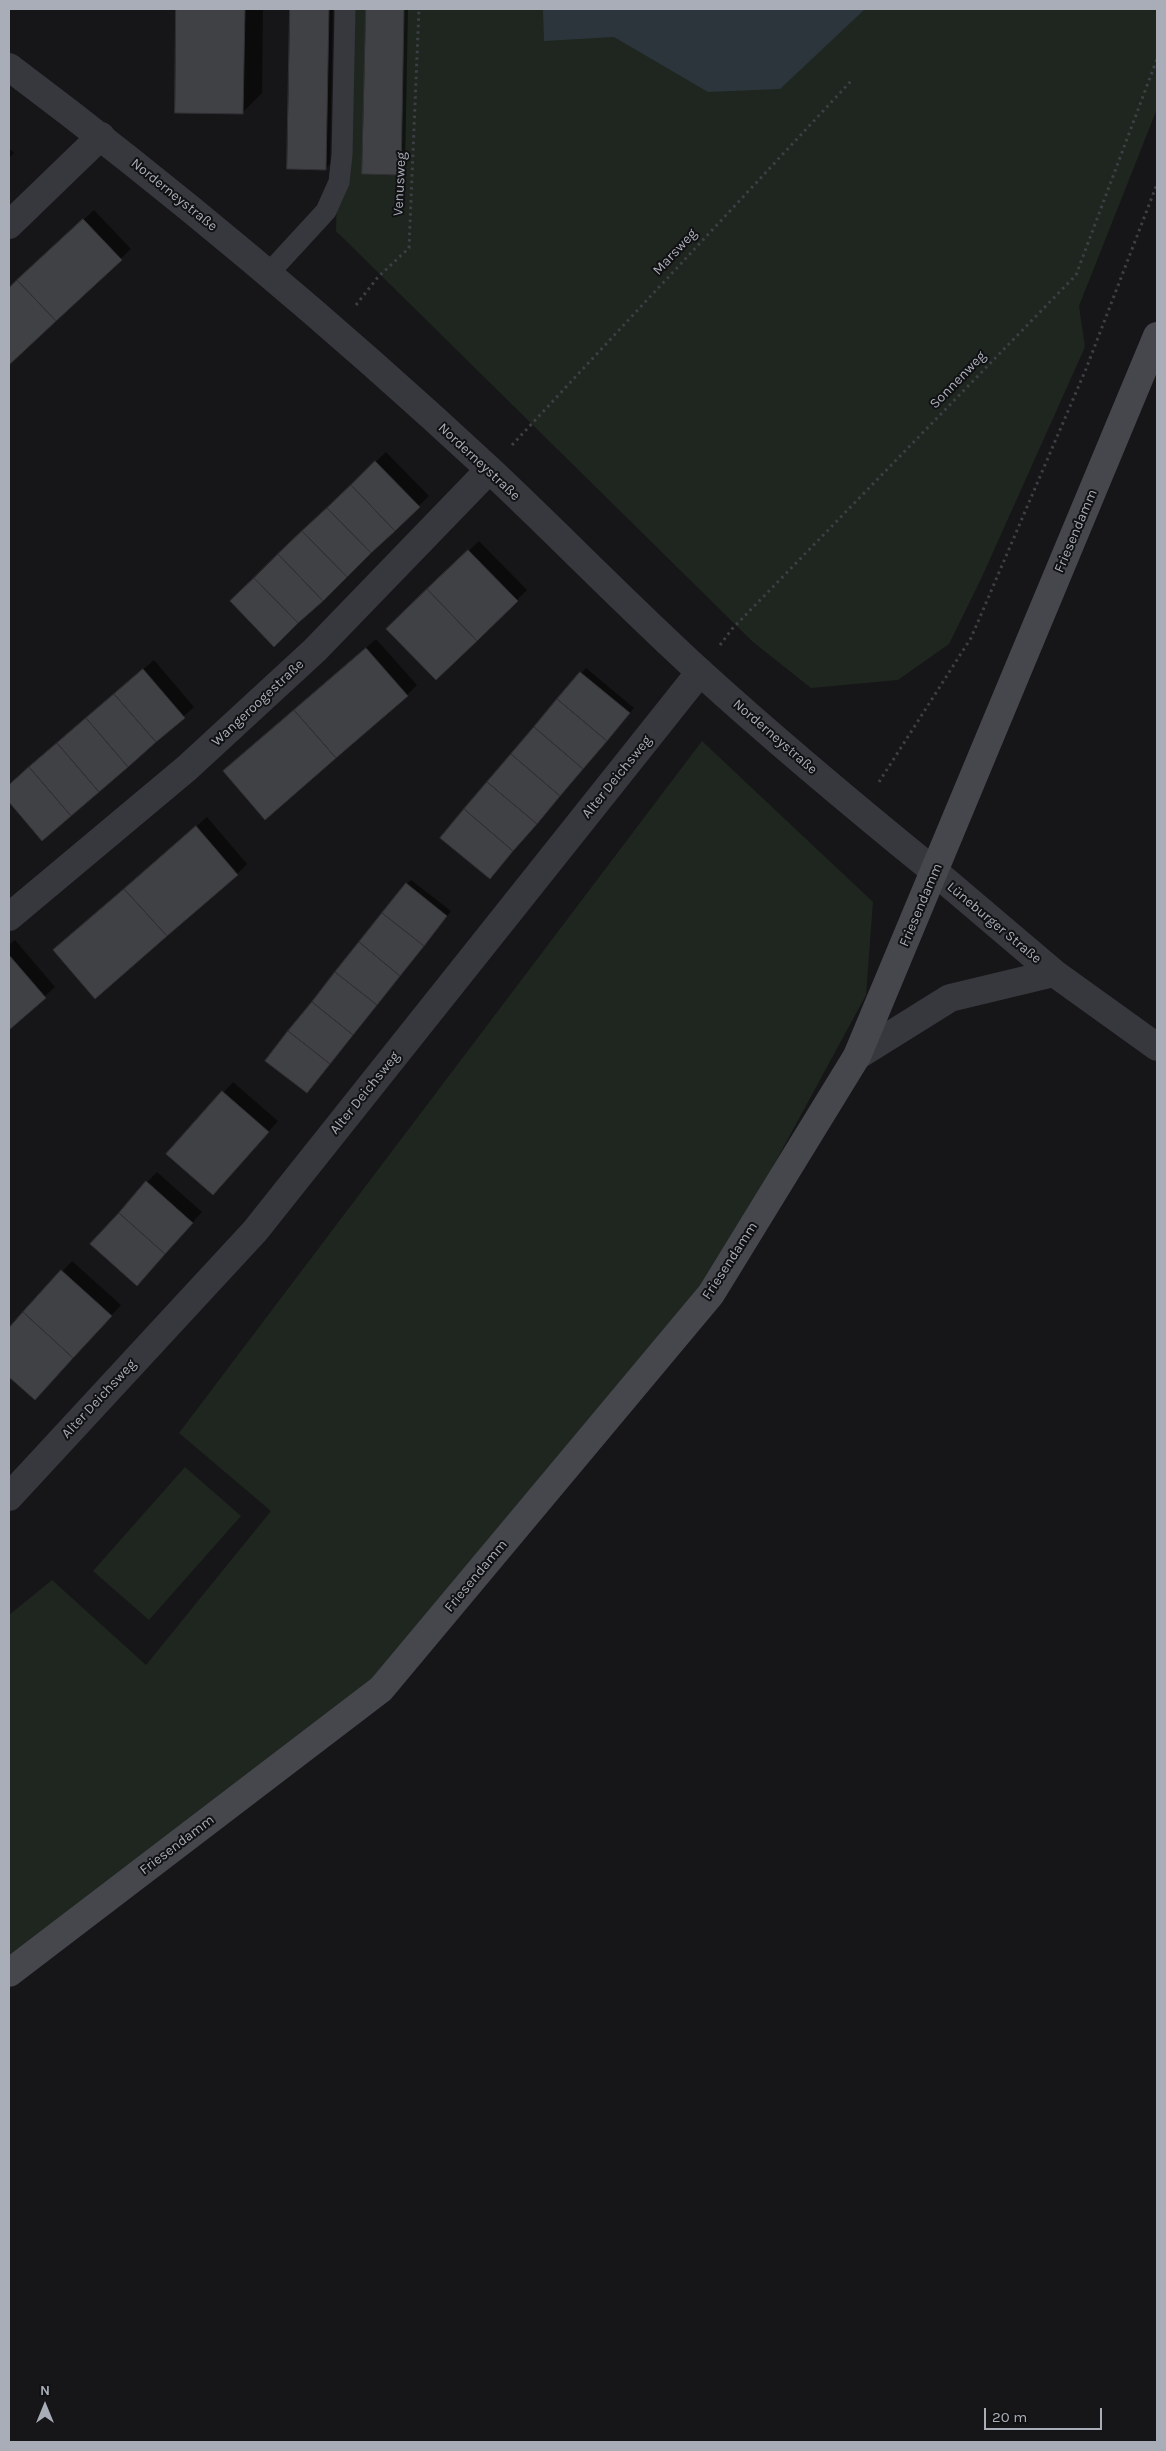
<!DOCTYPE html>
<meta charset="utf-8">
<style>
body{margin:0}
#map{position:relative;width:1166px;height:2451px;overflow:hidden;background:#161618;font-family:Karla,sans-serif}
canvas{display:block}
.frame{position:absolute;inset:0;border:10px solid #a8adb8;pointer-events:none}
.north{position:absolute;left:20px;top:2381px;width:50px;height:50px;-webkit-text-stroke:4px #111113;paint-order:stroke;rotate:0deg;font-size:14px;font-weight:700;line-height:20px;text-align:center;color:#a8adb8}
.north::after{content:'';display:block;margin:auto;width:18px;height:22px;background:#a8adb8;clip-path:polygon(50% 0,100% 100%,50% 72%,0 100%)}
.scale{position:absolute;left:984px;top:2408px;width:118px;height:22px;box-sizing:border-box;border:2px solid #a8adb8;border-top:0;padding-left:6px;font-size:15px;line-height:18px;white-space:nowrap;color:#a8adb8;-webkit-text-stroke:4px #111113;paint-order:stroke}
</style>
<div id="map">
<canvas width="1166" height="2451"></canvas>
<div class="frame"></div>
<div class="north">N</div>
<div class="scale">20 m</div>
</div>
<script>
const c = document.querySelector('canvas').getContext('2d');
c.lineJoin = 'round';
function fill(path, color) { c.fillStyle = color; c.fill(path, 'evenodd'); }
function strokePath(path, color, width, dash) { c.strokeStyle = color; c.lineWidth = width; c.lineCap = dash ? 'butt' : 'round'; c.setLineDash(dash || []); c.stroke(path); }
function label(font, color, halo, rows, align = 'center') {
  c.font = font + ' Karla,sans-serif'; c.lineWidth = 4; c.setLineDash([]); c.textBaseline = 'middle'; c.strokeStyle = halo; c.fillStyle = color; for (const [text, x, y, turn = 0] of rows) {
    c.save(); c.translate(x, y); c.rotate((+turn || 0) * Math.PI / 180); c.textAlign = isNaN(turn) ? turn : align; if (halo) c.strokeText(text, 0, 0); c.fillText(text, 0, 0); c.restore();
  }
}
const green = new Path2D(`
 M341 9H1157V109L1079 306 1085 347 981 579 949 644 898 680 811 688 753 642 336 231Z
 M702 741 873 902 866 995 706 1290 380 1681 9 1966V1615L52 1580 146 1665 271 1511 179 1433Z
 M185 1467 241 1516 149 1620 93 1571Z`);
const water = new Path2D(`
 M543 9H865L780 89 708 92 614 37 544 41Z`);
const shadow = new Path2D(`
 M177 9H263L262 93 243 112H176Z
 M291 9H333L330 164 325 169 288 168Z
 M367 9H408L405 169 400 174 363 173Z
 M9 148 14 153 9 158Z
 M94 210 131 249 9 363V288Z
 M386 452 429 496 274 645 231 601Z
 M479 541 527 590 436 679 388 629Z
 M376 639 417 685 407 695 234 762Z
 M154 660 194 707 42 839 9 801V785Z
 M586 668 634 708 494 872 442 837Z
 M207 817 247 864 237 874 65 940Z
 M411 880 451 911 311 1087 407 884Z
 M15 940 55 987 9 1028V945Z
 M233 1082 278 1121 223 1183 168 1154Z
 M157 1172 202 1212 147 1274V1182Z
 M72 1261 121 1305 35 1398 9 1375V1330Z`);
const building = new Path2D(`
 M176 9H245L243 114 175 113Z
 M290 9H329L326 170 287 169Z
 M366 9H404L401 175 362 174Z
 M83 219 122 260 56 321 17 280Z
 M17 280 56 321 9 365V288Z
 M375 461 420 507 395 531 351 485Z
 M351 485 395 531 371 553 327 508Z
 M327 508 371 553 347 577 302 531Z
 M302 531 347 577 323 601 278 554Z
 M468 550 518 601 477 641 427 589Z
 M278 554 323 601 298 623 254 578Z
 M254 578 298 623 274 647 230 601Z
 M427 589 477 641 436 680 386 629Z
 M366 648 408 696 336 758 294 710Z
 M143 669 185 718 156 742 114 694Z
 M580 672 630 713 607 741 557 699Z
 M114 694 156 742 128 767 86 718Z
 M557 699 607 741 583 769 534 727Z
 M294 710 336 758 265 820 223 771Z
 M86 718 128 767 99 792 57 743Z
 M534 727 583 769 560 796 511 754Z
 M57 743 99 792 71 816 29 767Z
 M511 754 560 796 537 824 487 782Z
 M29 767 71 816 42 841 9 802V785Z
 M487 782 537 824 513 851 464 809Z
 M464 809 513 851 490 879 440 838Z
 M196 826 238 875 167 936 124 889Z
 M406 883 447 916 424 946 382 913Z
 M124 889 167 936 95 999 53 950Z
 M382 913 424 946 400 976 359 942Z
 M359 942 400 976 377 1005 335 972Z
 M9 955 46 998 9 1030Z
 M335 972 377 1005 353 1035 312 1002Z
 M312 1002 353 1035 330 1064 288 1031Z
 M288 1031 330 1064 307 1093 265 1061Z
 M222 1091 269 1132 213 1195 166 1154Z
 M146 1181 193 1223 165 1254 119 1213Z
 M119 1213 165 1254 137 1286 90 1244Z
 M61 1270 112 1316 73 1358 23 1312Z
 M23 1312 73 1358 35 1400 9 1377V1328Z`);
const path = new Path2D(`
 M356 305 378 277 409 248 419 9
 M512 445 851 81
 M720 645 732 629 1076 275 1157 59
 M879 782 971 638 1086 369 1157 184`);
const service = new Path2D(`
 M269 273 326 211 339 182 342 155 345 9`);
const minor = new Path2D(`
 M9 225 101 136
 M935 872 1054 973 1157 1047
 M9 917 187 768 315 650 489 470
 M857 1056 950 998 1054 973
 M9 1497 255 1231 700 672`);
const tertiary = new Path2D(`
 M9 67C177 193 337 328 491 471 561 537 629 607 700 672 776 741 855 807 935 872`);
const secondary = new Path2D(`
 M9 1973 381 1689 711 1294 857 1056 1157 336`);
const streetNames = [
 ["Venusweg",400,184,-87],
 ["Norderneystraße",174,195,39],
 ["Marsweg",675,252,-47],
 ["Sonnenweg",958,380,-46],
 ["Norderneystraße",479,462,43],
 ["Friesendamm",1076,531,-67],
 ["Wangeroogestraße",258,703,-43],
 ["Norderneystraße",775,737,41],
 ["Alter Deichsweg",617,777,-51],
 ["Friesendamm",921,905,-67],
 ["Lüneburger Straße",994,923,40],
 ["Alter Deichsweg",365,1093,-51],
 ["Friesendamm",730,1261,-57],
 ["Alter Deichsweg",99,1399,-47],
 ["Friesendamm",476,1576,-50],
 ["Friesendamm",177,1845,-37]
];
fill(green, '#1e261f');
fill(water, '#2c353c');
fill(shadow, '#0007');
fill(building, '#404145');
strokePath(building, '#303034', 1);
strokePath(path, '#3d3f44', 3, [2.5, 4]);
strokePath(service, '#37383d', 21);
strokePath(minor, '#37383d', 28);
strokePath(tertiary, '#37383d', 28);
strokePath(secondary, '#45474d', 28);
label('14px', '#a8adb8', '#111113', streetNames);
</script>
